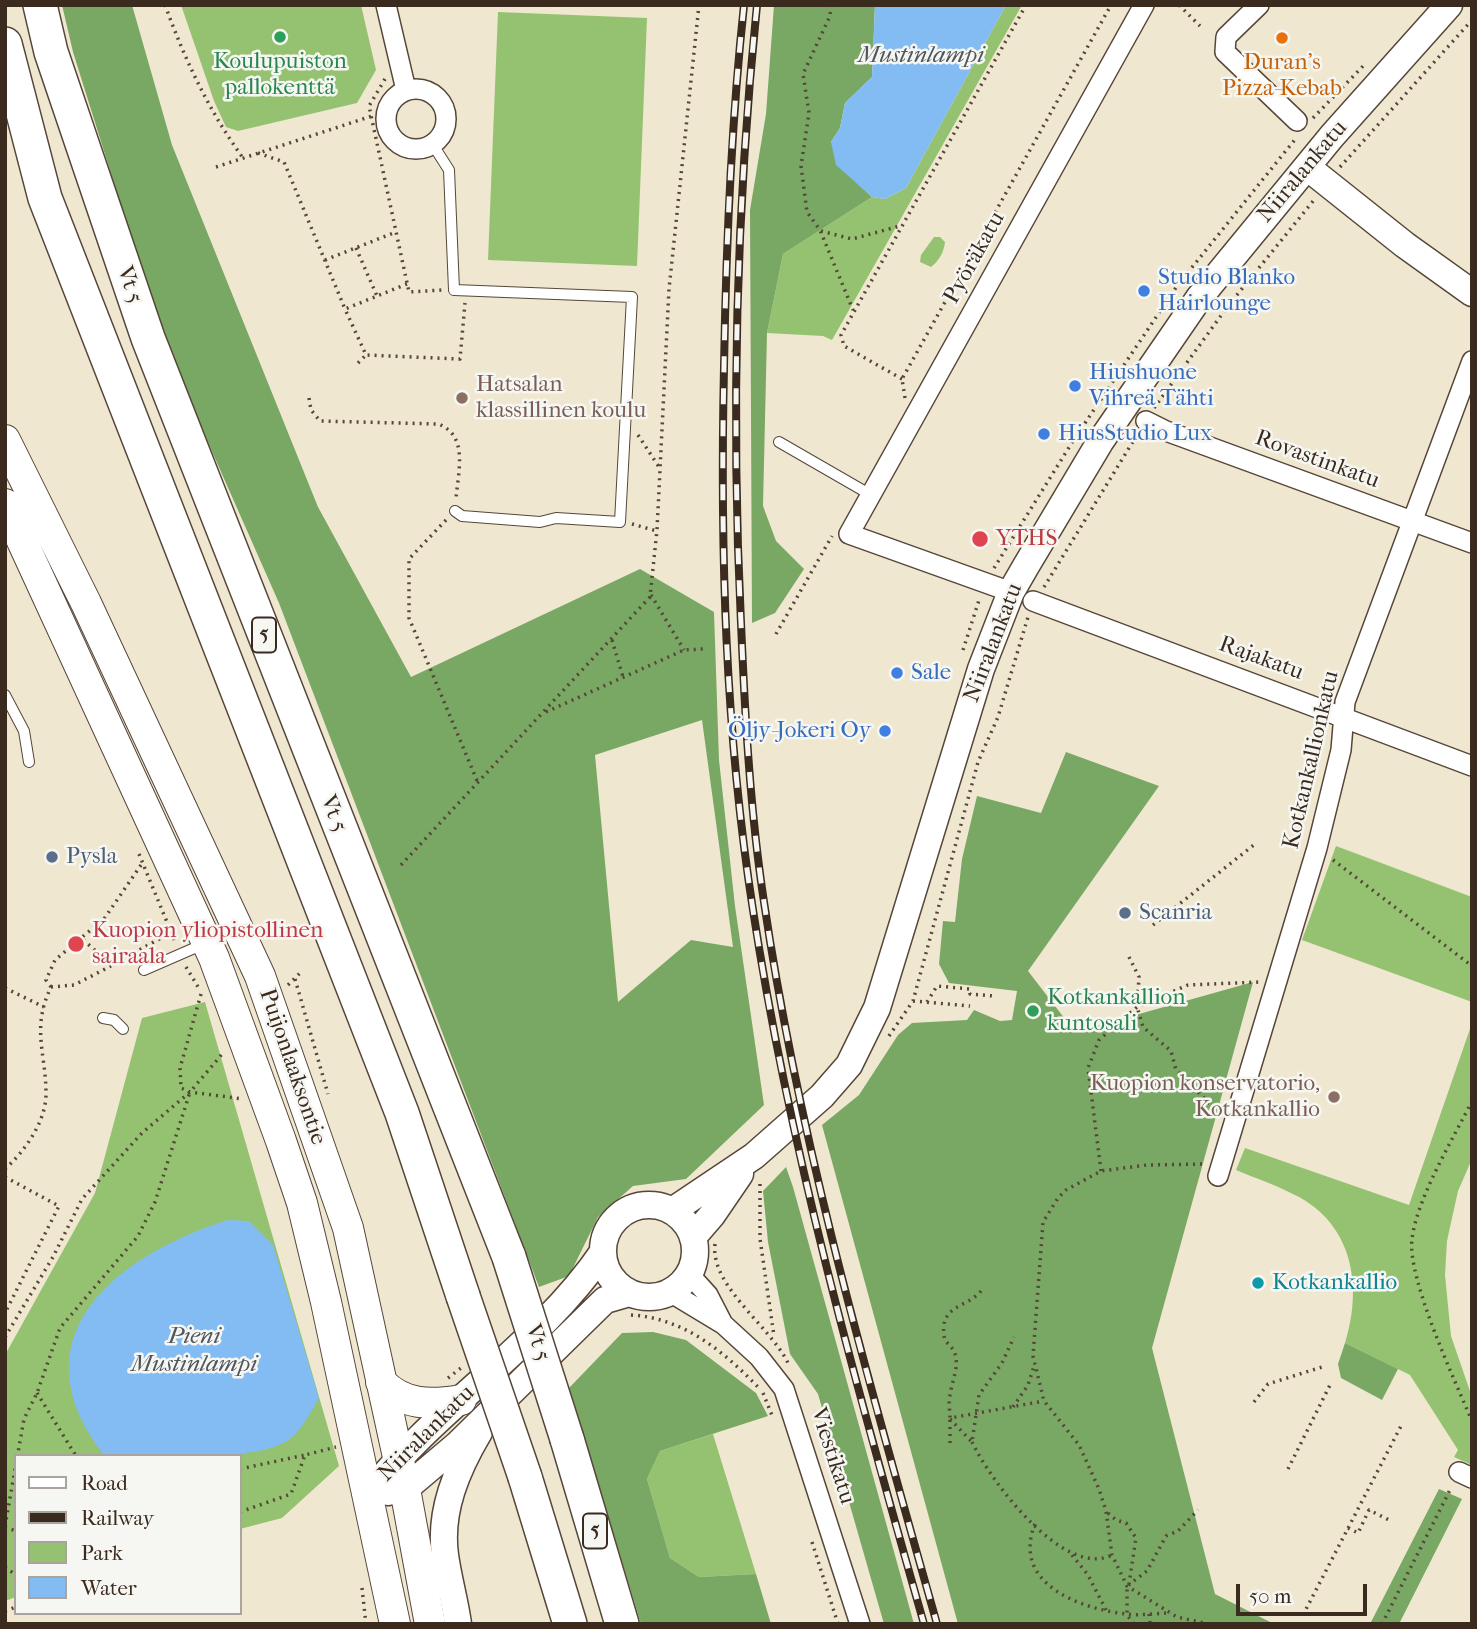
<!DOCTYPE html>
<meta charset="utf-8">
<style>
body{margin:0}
#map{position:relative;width:1477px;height:1629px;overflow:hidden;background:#f0e7d1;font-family:"IM FELL French Canon",serif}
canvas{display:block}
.frame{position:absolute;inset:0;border:7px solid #3b2a1e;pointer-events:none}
.legend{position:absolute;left:14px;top:1454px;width:228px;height:161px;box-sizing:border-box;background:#f6f6f2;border:2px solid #aba49d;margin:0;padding:9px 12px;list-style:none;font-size:21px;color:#3b2a1e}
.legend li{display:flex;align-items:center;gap:14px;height:35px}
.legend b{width:35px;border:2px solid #aba49d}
.scale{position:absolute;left:1236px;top:1584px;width:131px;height:32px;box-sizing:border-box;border:4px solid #3b2a1e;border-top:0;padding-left:9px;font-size:21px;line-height:24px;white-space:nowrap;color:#3b2a1e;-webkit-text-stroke:5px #f6f6f2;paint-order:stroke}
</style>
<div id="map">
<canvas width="1477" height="1629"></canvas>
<div class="frame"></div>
<ul class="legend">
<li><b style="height:9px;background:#fff"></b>Road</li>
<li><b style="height:9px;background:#3b2a1e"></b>Railway</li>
<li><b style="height:19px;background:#95c271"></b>Park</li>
<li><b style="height:19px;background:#82bcf3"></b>Water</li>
</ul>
<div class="scale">50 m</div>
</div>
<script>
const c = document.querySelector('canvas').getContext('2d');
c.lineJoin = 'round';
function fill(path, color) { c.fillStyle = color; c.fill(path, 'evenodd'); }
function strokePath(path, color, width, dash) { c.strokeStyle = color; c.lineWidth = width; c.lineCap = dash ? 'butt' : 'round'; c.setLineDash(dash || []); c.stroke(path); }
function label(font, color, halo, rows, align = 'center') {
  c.font = font + ' "IM FELL French Canon",serif'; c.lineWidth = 5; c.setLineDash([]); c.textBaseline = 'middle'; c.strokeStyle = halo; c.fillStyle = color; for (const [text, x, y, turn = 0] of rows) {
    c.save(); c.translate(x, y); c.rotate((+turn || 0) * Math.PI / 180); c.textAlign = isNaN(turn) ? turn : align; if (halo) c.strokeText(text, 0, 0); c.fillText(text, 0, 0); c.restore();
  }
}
const green = new Path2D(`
 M181 5H361L376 70 357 103 238 131 226 127 214 101Z
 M1006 5H1022L832 340 823 336 767 333 783 254 872 197 885 199 906 188Z
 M498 12 647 18 637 266 488 260Z
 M934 237H940L945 242C944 252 939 261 931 267L920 262 921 255Z
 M1336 846 1472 897V1002L1302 940Z
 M205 1002 339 1466 282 1518 240 1529V1456H16V1597L5 1601V1355L95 1193 142 1018Z
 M1472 1023V1159L1458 1191 1447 1241 1445 1275 1451 1336 1472 1397V1465L1454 1457 1458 1450 1410 1375 1345 1343C1363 1286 1353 1224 1295 1195 1276 1185 1255 1178 1236 1170L1245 1148 1409 1205Z
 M713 1434 756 1574 699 1577 670 1558 647 1479 660 1451Z`);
const forest = new Path2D(`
 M62 5H132L172 145 318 507 411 677 640 569 714 612 719 760 735 906 764 1105 686 1179 633 1186 598 1217 569 1276 539 1287 279 603 164 343 73 52ZM702 720 733 947 691 940 618 1002 595 755Z
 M774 5H875L872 77 845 103 840 128 831 142 856 182 872 197 783 254 767 333 763 506 776 541 804 569 775 613 752 623 750 210 766 114Z
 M1066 752 1159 786 1028 971 1075 1032 1253 982 1152 1348 1215 1594 1274 1624H958L822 1125 859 1095 898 1035 912 1023 967 1020 974 1010 1000 1021 1012 1020 1017 991 949 983 939 964 943 921 955 922 962 859 977 796 1041 813Z
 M786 1167 793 1187 914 1624H884L818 1394 790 1354 768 1242 763 1191Z
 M653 1332 686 1340 756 1393 768 1416 660 1451 647 1479 670 1558 699 1577 756 1574 771 1624H641L569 1388 622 1333Z
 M1345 1343 1398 1369 1382 1400 1341 1378 1338 1364Z
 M1439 1489 1462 1499 1399 1624H1370Z`);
const water = new Path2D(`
 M875 5H1006L906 188 885 199 872 197 836 165 831 142 840 128 845 103 872 77Z
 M228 1220 249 1221 273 1245 319 1398C310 1413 301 1432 287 1441 250 1463 149 1456 105 1456 12 1337 117 1255 228 1220Z`);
const path = new Path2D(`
 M165 5C185 60 209 111 243 158
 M831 5 830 16 803 74 809 113 801 166 807 212 820 230 853 310
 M1179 5 1200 26
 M385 79 369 106 409 292 442 290
 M1313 118 1366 63
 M258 153 284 162 345 309
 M216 167 372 116 386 118
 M1340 167 1472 20
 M821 231 852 239 900 226
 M356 248 377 296
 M325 260 396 232
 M407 284 345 309 366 355 460 359 465 303
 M358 363 366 355
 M902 379 844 346 841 335 1026 5
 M309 398 311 410 320 421 438 424C469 435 458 472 456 499
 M905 398 902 379 1111 5
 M1154 408 1228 306 1314 200
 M1081 429 1177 286 1297 137
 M638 435 659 467
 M446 520 409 559V618L478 783
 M632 524 657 531
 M994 568 1073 441
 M1044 587 1137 435
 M651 595 684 650
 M776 634 832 536
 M612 640 623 677
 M963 650 980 597
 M546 712 684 650 703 649
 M139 854 176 944
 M1333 860 1472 966
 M141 865 104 919 81 938 112 965 172 932
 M401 865 650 597 657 530 669 289 699 5
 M1153 925 1255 844
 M1129 957 1139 977 1137 1007 1143 1027 1171 1051 1176 1070 1209 1103 1221 1110
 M186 967 198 987
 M295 979 328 1094
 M288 985 302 971
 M51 987 74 985 111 966
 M51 987 46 980 55 960 81 938
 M5 988 44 1007
 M201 994 180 1068 181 1088 190 1092 243 1099
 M913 1001 970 1006
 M927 1002 937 986 970 989V994L994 996
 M1109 1029 1144 1030
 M889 1036 913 1001 978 762 998 717 1028 617
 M1472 1101C1453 1139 1417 1198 1412 1239 1407 1278 1455 1381 1472 1421
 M1202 1164 1147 1165 1101 1171 1066 1190 1058 1198 1043 1222 1033 1356 1044 1401 1079 1445 1099 1489 1106 1511 1112 1555 1127 1586 1177 1617 1209 1624
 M5 1169C24 1152 46 1122 46 1094 46 1052 31 1029 51 987
 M1101 1171 1088 1068 1099 1040 1137 1007 1188 985 1260 982
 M5 1177 59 1206 5 1313
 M760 1184V1239L774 1336
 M596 1231C611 1206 625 1193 656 1196
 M715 1244C710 1286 770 1326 788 1363
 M981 1291C966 1309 937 1304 945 1341 965 1356 953 1375 950 1395 948 1402 950 1411 950 1418L1044 1401
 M631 1315C684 1318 723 1351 758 1387
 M5 1337 53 1257 82 1199 142 1133 190 1092 223 1053
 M448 1378 461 1368
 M37 1393 76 1456
 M763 1393 773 1418
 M1254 1402 1268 1384 1322 1367
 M1013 1407 1028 1385 1034 1366
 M950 1419 972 1442 979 1395 1002 1363 1014 1337
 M950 1420V1448
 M972 1442C990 1480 1063 1579 1112 1555
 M240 1469 305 1455
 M1288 1469 1330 1385
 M240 1512 291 1494 305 1455 336 1447
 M1108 1513 1116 1520 1126 1523 1136 1538 1129 1584
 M1035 1524C1011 1583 1079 1609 1127 1614 1141 1616 1157 1613 1171 1613
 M5 1526 24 1419 37 1393 60 1328 138 1236 155 1202 190 1092
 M5 1527 16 1531
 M1348 1528 1358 1533 1369 1510 1389 1520
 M812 1542 838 1624
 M1072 1555 1088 1575 1106 1610
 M5 1567 16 1575
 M362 1588 366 1624
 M5 1611 16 1607
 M1149 1614 1150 1624
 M1303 1615 1401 1426
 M1134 1624 1127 1615V1586L1147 1571 1166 1536 1178 1531 1198 1510
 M1382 1624 1451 1488`);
const lane = new Path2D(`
 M433 145 449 170 454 290 632 297 620 522 556 518 540 522 462 516 455 511
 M779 442 871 495
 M5 695 24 731 29 762
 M144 970 236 930
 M103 1018 114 1020 123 1029`);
const street = new Path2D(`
 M386 5 406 90
 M1259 5 1226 37 1225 52 1297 121
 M386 119a30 30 0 1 1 60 0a30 30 0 1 1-60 0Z
 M1146 421 1166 431 1472 543
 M1011 592 849 534 1144 5
 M1033 601 1472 766
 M1218 1176 1317 848 1341 750 1345 702 1472 361
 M689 1274 708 1295 723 1324
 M670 1292 723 1324 759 1357 784 1389 860 1624
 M1459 1472 1472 1478`);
const secondary = new Path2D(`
 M1307 167 1405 245 1472 293
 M603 1251a46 46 0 1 1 92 0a46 46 0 1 1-92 0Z
 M672 1211 754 1156 822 1096 849 1065 877 1008 981 669 1011 592 1026 566 1100 442 1199 298 1332 136 1449 5
 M693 1237 712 1215 740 1174
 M388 1492 405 1489 457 1445 605 1300 629 1293
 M369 1494C437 1406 540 1345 603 1252
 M458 1624C455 1601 448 1578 445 1555 439 1511 457 1469 479 1432`);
const primary = new Path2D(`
 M5 440 86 603 260 976 348 1228 405 1489 430 1624
 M5 504 214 958 281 1141 302 1203 326 1302 395 1624
 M381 1382C404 1406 431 1405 461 1400`);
const highway = new Path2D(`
 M40 5 51 52 148 338 509 1257
 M5 44 45 198 402 1113 463 1296
 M567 1439 622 1624
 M525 1477 570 1624`);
const rail = new Path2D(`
 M744 5C731 126 726 246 724 367 720 548 725 731 753 910 790 1152 857 1389 924 1624
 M757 5C736 210 731 417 741 623 745 716 750 810 764 902 800 1147 870 1386 937 1624`);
const highwayBridge = new Path2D(`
 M509 1257 567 1439
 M463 1296 525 1477`);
const markers = [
 [280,37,7,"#2e9e5b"],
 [1282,38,7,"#e8710a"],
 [1144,291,7,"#3f7fe0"],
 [1075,386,7,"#3f7fe0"],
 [462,398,7,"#8d6e63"],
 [1044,434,7,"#3f7fe0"],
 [980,539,9,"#e0444e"],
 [897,673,7,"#3f7fe0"],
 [885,731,7,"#3f7fe0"],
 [52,857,7,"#5c6f8a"],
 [1125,913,7,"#5c6f8a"],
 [76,944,9,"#e0444e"],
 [1033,1011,7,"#2e9e5b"],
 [1334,1097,7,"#8d6e63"],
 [1258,1283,7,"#0f9aa8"]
];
const shields = [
 [264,635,24],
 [595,1531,24]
];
const shieldNames = [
 ["5",264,635],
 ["5",595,1531]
];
const leisureNames = [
 ["Koulupuiston",280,62],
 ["pallokenttä",280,88],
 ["Kotkankallion",1047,998,"left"],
 ["kuntosali",1047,1024,"left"]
];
const foodNames = [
 ["Duran’s",1282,63],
 ["Pizza-Kebab",1282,89]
];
const streetNames = [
 ["Niiralankatu",1303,172,-50],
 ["Pyöräkatu",975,258,-61],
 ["Vt 5",129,285,71],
 ["Rovastinkatu",1317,460,20],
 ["Niiralankatu",994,643,-69],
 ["Rajakatu",1261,659,20],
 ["Kotkankallionkatu",1312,760,-77],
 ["Vt 5",333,814,68],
 ["Puijonlaaksontie",292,1067,71],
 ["Vt 5",537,1343,72],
 ["Niiralankatu",427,1434,-45],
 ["Viestikatu",832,1456,72]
];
const shopNames = [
 ["Studio Blanko",1158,278],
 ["Hairlounge",1158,304],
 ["Hiushuone",1089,373],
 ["Vihreä Tähti",1089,399],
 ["HiusStudio Lux",1058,434],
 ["Sale",911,673],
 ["Öljy-Jokeri Oy",871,731,"right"]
];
const educationNames = [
 ["Hatsalan",476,385],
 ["klassillinen koulu",476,411],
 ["Kuopion konservatorio,",1320,1084,"right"],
 ["Kotkankallio",1320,1110,"right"]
];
const healthNames = [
 ["YTHS",996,539],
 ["Kuopion yliopistollinen",92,931],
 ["sairaala",92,957]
];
const serviceNames = [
 ["Pysla",66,857],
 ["Scanria",1139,913]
];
const cultureNames = [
 ["Kotkankallio",1272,1283]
];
const waterNames = [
 ["Mustinlampi",921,56],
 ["Pieni",194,1337],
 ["Mustinlampi",194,1365]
];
fill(green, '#95c271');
fill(forest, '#78a863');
fill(water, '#82bcf3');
strokePath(lane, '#564639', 12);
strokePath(street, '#564639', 22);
strokePath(secondary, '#564639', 29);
strokePath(primary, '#564639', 32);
strokePath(highway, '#564639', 36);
strokePath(path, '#564639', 3.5, [2, 5]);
strokePath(lane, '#fff', 10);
strokePath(street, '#fff', 19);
strokePath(secondary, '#fff', 26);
strokePath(primary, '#fff', 30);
strokePath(highway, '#fff', 33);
strokePath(rail, '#3b2a1e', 8);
strokePath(rail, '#f6f6f2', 5, [16]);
strokePath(highwayBridge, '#564639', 36, []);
strokePath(highwayBridge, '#fff', 33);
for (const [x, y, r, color] of markers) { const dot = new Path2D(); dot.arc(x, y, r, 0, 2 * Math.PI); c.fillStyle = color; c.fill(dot); strokePath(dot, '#f6f6f2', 2.5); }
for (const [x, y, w] of shields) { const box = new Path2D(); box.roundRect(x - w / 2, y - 17.5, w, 35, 5); c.fillStyle = '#f6f6f2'; c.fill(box); strokePath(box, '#3b2a1e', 2); }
label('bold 21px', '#3b2a1e', null, shieldNames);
label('23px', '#27864d', '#f6f6f2', leisureNames);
label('23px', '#c56008', '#f6f6f2', foodNames);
label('23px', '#3b2a1e', '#f6f6f2', streetNames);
label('23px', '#366cbe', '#f6f6f2', shopNames, 'left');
label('23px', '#785e54', '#f6f6f2', educationNames, 'left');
label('23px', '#be3a42', '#f6f6f2', healthNames, 'left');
label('23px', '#4e5e75', '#f6f6f2', serviceNames, 'left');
label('23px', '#0d838f', '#f6f6f2', cultureNames, 'left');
label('italic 24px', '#50565e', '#f6f6f2', waterNames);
</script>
